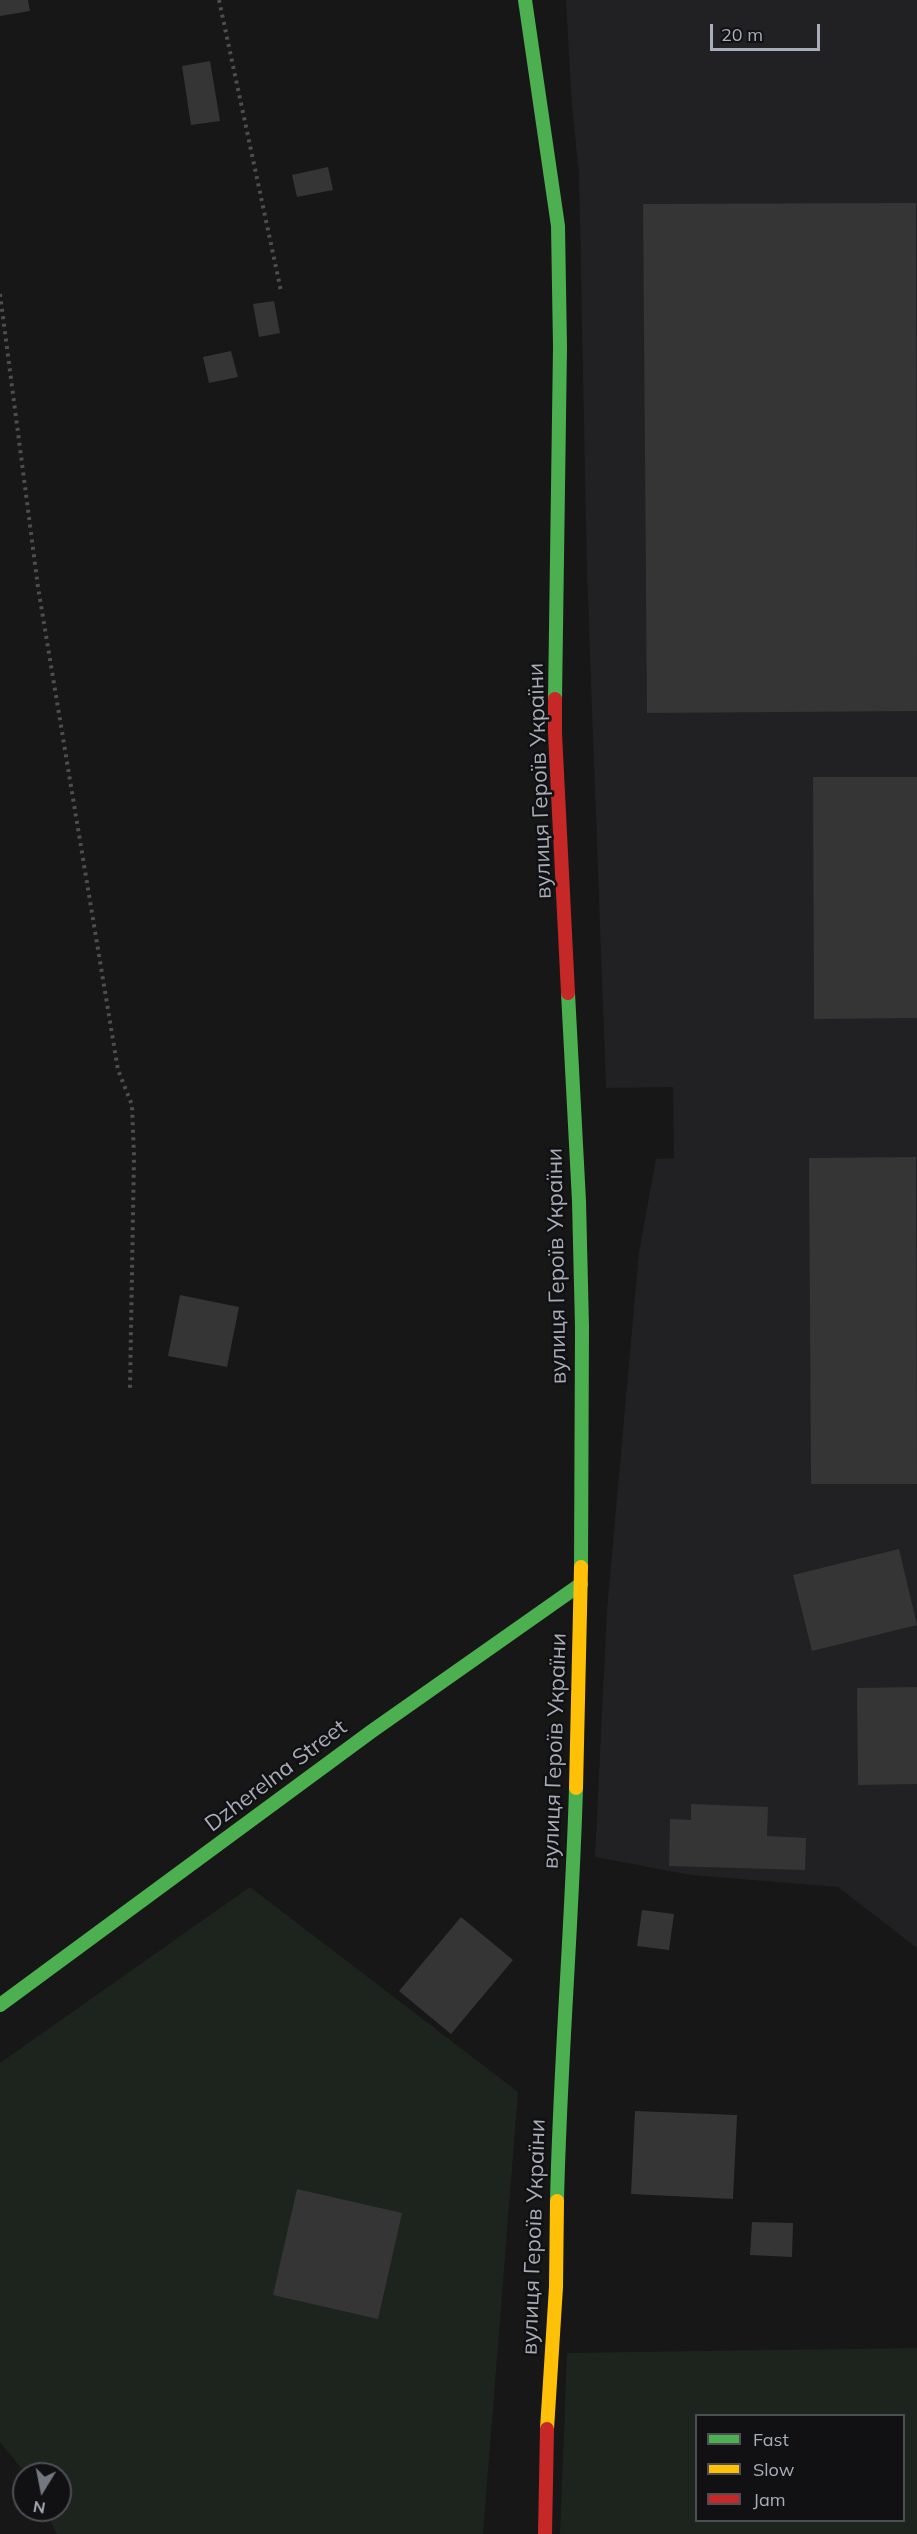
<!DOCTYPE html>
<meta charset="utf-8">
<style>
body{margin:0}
#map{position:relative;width:917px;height:2534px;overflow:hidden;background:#171717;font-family:Mulish,sans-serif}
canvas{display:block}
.legend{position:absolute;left:695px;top:2414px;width:210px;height:108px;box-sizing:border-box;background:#111113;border:2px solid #4d4f55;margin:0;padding:8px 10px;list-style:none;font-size:18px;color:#a8adb8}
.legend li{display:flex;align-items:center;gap:12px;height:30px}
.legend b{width:30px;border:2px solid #4d4f55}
.north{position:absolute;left:12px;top:2462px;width:60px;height:60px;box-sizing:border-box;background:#111113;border:2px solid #4d4f55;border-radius:50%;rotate:190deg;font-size:16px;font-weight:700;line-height:24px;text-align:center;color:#a8adb8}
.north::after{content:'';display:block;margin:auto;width:21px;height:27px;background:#757880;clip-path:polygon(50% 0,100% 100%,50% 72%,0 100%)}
.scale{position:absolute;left:710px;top:24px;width:110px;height:27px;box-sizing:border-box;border:3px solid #a8adb8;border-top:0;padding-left:8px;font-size:18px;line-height:21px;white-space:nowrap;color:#a8adb8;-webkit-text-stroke:4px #111113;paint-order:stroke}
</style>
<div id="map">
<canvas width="917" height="2534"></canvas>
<ul class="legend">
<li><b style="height:8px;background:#4caf50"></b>Fast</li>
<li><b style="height:8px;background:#ffc107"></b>Slow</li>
<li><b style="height:8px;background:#c62828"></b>Jam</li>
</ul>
<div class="north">N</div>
<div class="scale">20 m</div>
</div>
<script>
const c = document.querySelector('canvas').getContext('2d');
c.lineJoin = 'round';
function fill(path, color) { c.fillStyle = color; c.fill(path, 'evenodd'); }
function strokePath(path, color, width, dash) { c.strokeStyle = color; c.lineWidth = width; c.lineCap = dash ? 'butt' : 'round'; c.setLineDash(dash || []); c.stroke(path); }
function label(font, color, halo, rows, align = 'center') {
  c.font = font + ' Mulish,sans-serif'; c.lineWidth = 5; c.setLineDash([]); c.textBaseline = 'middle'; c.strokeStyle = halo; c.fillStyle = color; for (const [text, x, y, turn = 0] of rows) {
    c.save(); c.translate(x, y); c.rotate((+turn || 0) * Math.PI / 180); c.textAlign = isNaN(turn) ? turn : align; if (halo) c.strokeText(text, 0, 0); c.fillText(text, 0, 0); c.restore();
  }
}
const built = new Path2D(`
 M566 0H917V1948L838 1887 691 1875 595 1857 607 1610 639 1252 656 1159 674 1158 673 1087 606 1088 587 572 579 174 572 106Z`);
const green = new Path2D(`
 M250 1887 518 2092 483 2534H57L45 2510H60V2474H26L0 2442V2063Z
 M917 2348V2534H560L567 2353ZM696 2416H904V2520H696Z`);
const building = new Path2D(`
 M0 0H28L30 11 0 16Z
 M210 61 220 121 191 125 182 66Z
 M328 167 333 190 297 197 292 175Z
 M916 203 917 711 647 713 643 204Z
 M274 301 280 333 259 337 253 304Z
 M231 351 238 377 209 383 203 357Z
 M813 777H917V1018L814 1019Z
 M916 1157 917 1484H811L809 1158Z
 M180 1295 239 1307 227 1367 168 1356Z
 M899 1549 917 1625 812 1651 793 1575Z
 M917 1687V1784L858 1785 857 1688Z
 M691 1804 768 1807 767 1836 806 1838 805 1870 669 1866 670 1819 691 1820Z
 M642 1910 674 1914 669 1950 637 1946Z
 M461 1917 513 1960 451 2034 399 1991Z
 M635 2111 737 2115 733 2199 631 2194Z
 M297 2189 402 2213 378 2319 273 2295Z
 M752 2222 793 2223 792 2257 750 2255Z`);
const path = new Path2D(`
 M219 0 281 291
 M0 294 38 587 118 1070 132 1105 134 1156 130 1388`);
const fast = new Path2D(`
 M525 0 558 226 560 347 555 699
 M568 993 579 1201 582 1327 581 1567
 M0 2005 372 1731 581 1584
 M557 2201C560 2064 572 1926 576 1788`);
const slow = new Path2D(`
 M576 1788 581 1567
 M547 2429 556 2287 557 2201`);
const jam = new Path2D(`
 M555 699V733L568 993
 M545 2534 547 2429`);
const streetNames = [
 ["вулиця Героїв України",540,781,-92],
 ["вулиця Героїв України",557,1266,-91],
 ["вулиця Героїв України",555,1751,-88],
 ["Dzherelna Street",276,1776,-37],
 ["вулиця Героїв України",534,2237,-88]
];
fill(built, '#212123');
fill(green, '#1d241e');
fill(building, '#353536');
strokePath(path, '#4d4e52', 4, [3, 4.5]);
strokePath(fast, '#4caf50', 14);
strokePath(slow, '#ffc107', 14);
strokePath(jam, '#c62828', 14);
label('22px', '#a8adb8', '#111113', streetNames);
</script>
